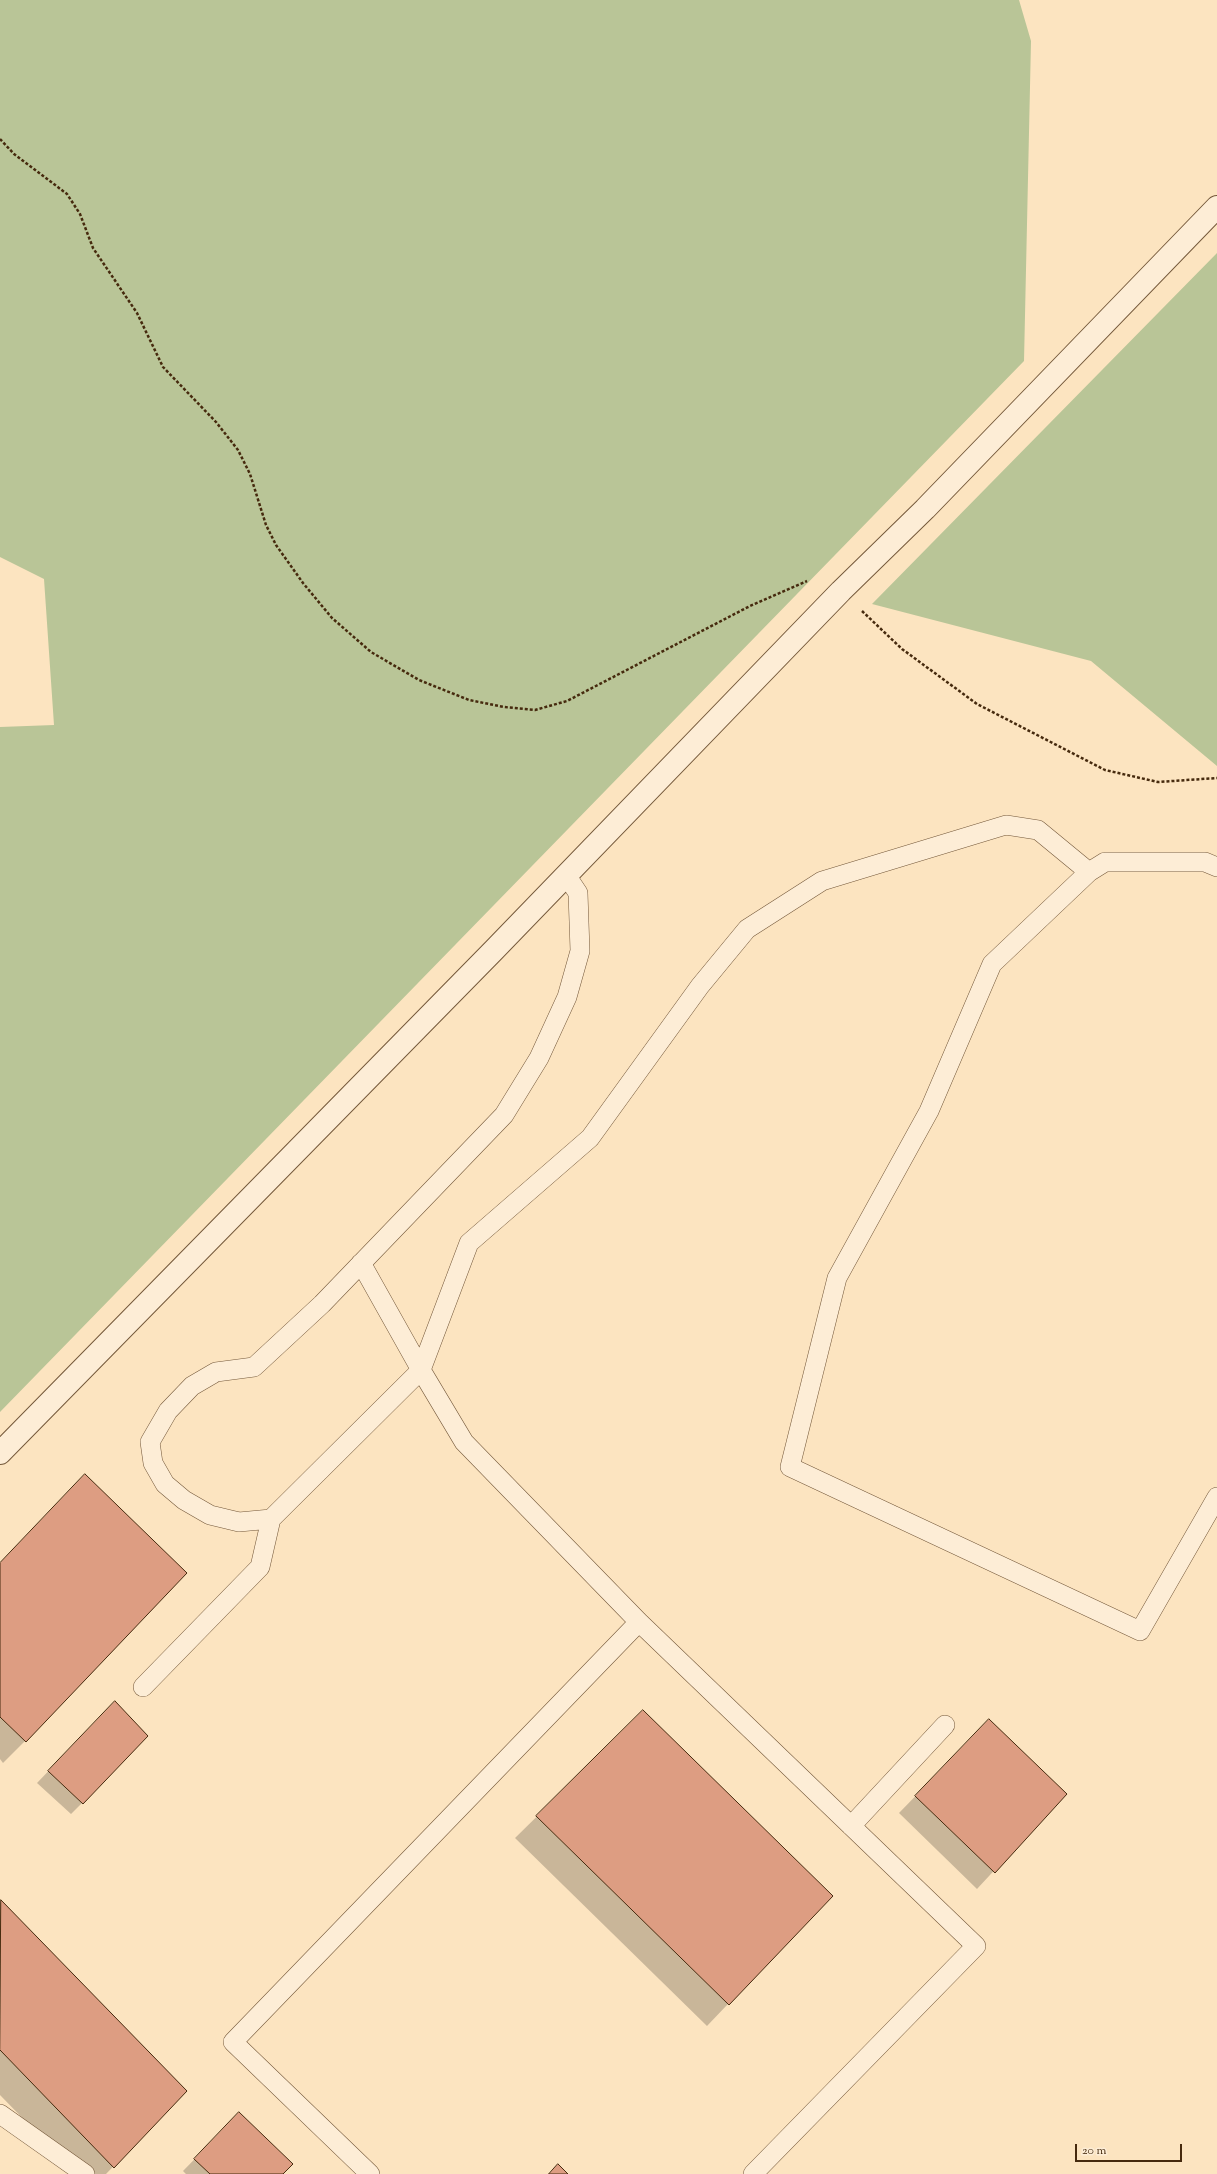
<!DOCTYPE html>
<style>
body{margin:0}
#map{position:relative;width:1217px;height:2174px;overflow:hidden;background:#fce4c0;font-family:"Sorts Mill Goudy",serif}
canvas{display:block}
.scale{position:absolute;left:1075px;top:2144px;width:107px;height:18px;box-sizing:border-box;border:2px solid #462a0e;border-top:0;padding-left:5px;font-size:12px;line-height:14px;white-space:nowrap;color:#462a0e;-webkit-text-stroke:3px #fdedd6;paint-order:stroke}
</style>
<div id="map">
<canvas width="1217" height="2174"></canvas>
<div class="scale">20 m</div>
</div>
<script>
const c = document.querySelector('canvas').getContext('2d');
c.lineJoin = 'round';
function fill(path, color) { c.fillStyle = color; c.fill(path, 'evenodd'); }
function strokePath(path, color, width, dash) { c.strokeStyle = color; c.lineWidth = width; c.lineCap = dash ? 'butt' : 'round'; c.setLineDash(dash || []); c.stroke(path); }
const green = new Path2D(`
 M0 0H1019L1031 41 1024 361 0 1412V727L54 725 44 579 0 557Z
 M1217 253V766L1091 661 872 604Z`);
const shadow = new Path2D(`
 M0 1563 25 1741 3 1763 0 1759Z
 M643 1712 831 1896 707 2026 515 1838Z
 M103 1714 82 1803 71 1814 37 1783Z
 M972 1738 1065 1794 977 1889 899 1813Z
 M0 1902 186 2091 106 2174H77L0 2095Z
 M228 2125 282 2174H186L183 2171Z`);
const building = new Path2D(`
 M85 1474 187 1573 26 1742 0 1717V1563Z
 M115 1701 148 1736 83 1804 48 1771Z
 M643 1710 833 1896 729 2005 536 1816Z
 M989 1719 1067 1794 995 1873 915 1796Z
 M1 1900 187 2091 114 2168 0 2050Z
 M239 2112 293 2164 283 2174H210L194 2159Z
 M558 2164 568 2174H549Z`);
const path = new Path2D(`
 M0 139 14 154 67 194 80 214 93 248 137 313 163 367 216 422 238 450 250 474 266 525 276 545 303 583 332 618 371 652 419 680 469 700 504 707 535 710 567 701 750 606 807 581
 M862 611 902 649 977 704 1105 770 1158 782 1217 778`);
const service = new Path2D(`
 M1217 867 1205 862H1105L1089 872 992 964 929 1111 837 1278 790 1467 1140 1631 1217 1497
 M361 1263 421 1370 271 1519 239 1522 210 1515 184 1500 165 1484 153 1463 150 1442 168 1411 192 1386 216 1372 254 1367 322 1304 504 1115 539 1058 567 997 580 951 578 893 566 875
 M143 1687 260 1567 271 1519
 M851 1826 945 1725
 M0 2114 85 2174
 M370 2174 233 2042 639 1622
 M753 2174 976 1946 639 1622 464 1442 421 1370 469 1243 590 1138 700 986 747 929 822 881 1006 825 1038 830 1089 872`);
const tertiary = new Path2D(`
 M0 1453 494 950 841 591 925 509 1217 207`);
fill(green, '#b9c597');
fill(shadow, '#0003');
fill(building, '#dd9d82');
strokePath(building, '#462a0e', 1);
strokePath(service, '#74583a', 20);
strokePath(tertiary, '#74583a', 24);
strokePath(path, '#462a0e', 2.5, [3, 2]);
strokePath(service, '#fdedd6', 19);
strokePath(tertiary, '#fdedd6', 22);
</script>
